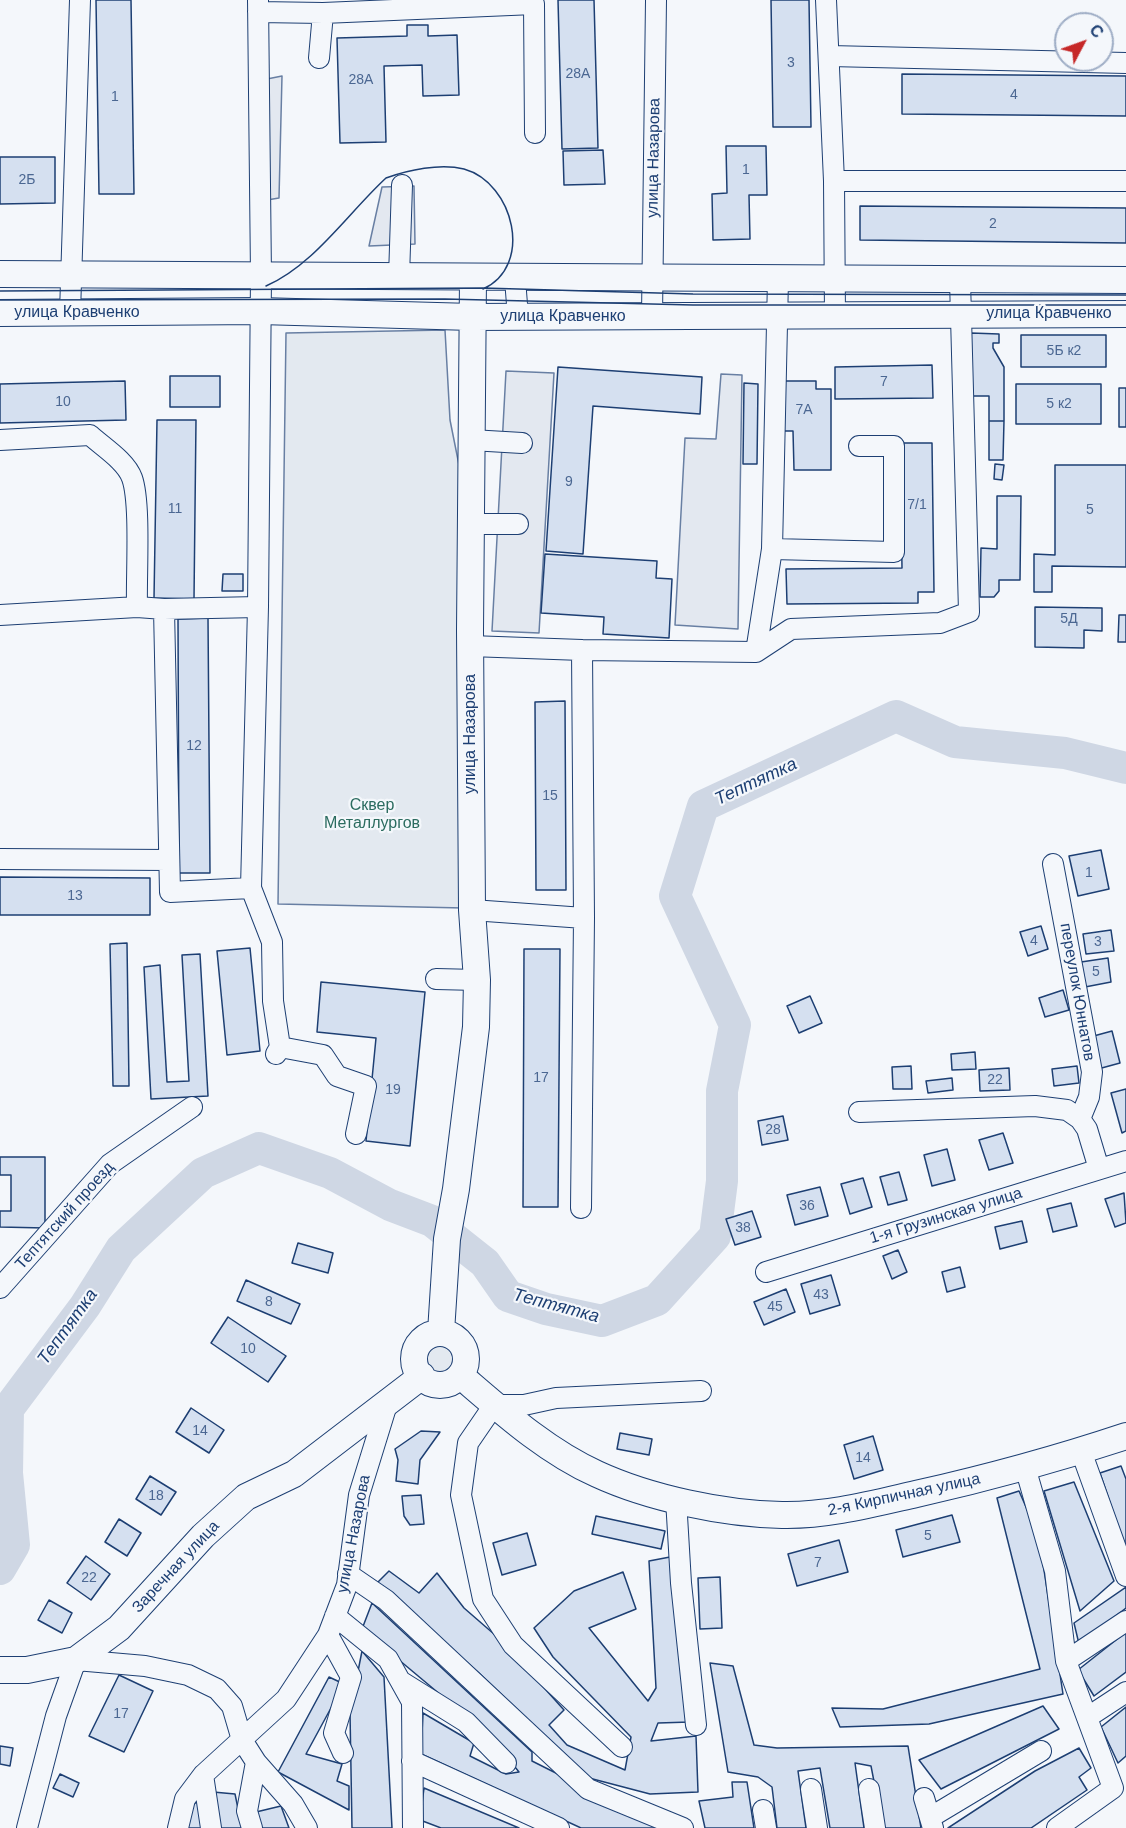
<!DOCTYPE html>
<meta charset="utf-8">
<style>
body{margin:0}
#map{position:relative;width:1126px;height:1828px;overflow:hidden;background:#f4f7fb;font-family:Helvetica,sans-serif}
canvas{display:block}
.north{position:absolute;left:1054px;top:12px;width:60px;height:60px;box-sizing:border-box;background:#f4f7fb;border:2px solid #9eadc5;border-radius:50%;rotate:49deg;font-size:16px;font-weight:700;line-height:24px;text-align:center;color:#1d3f73}
.north::after{content:'';display:block;margin:auto;width:21px;height:27px;background:#c62828;clip-path:polygon(50% 0,100% 100%,50% 72%,0 100%)}
</style>
<div id="map">
<canvas width="1126" height="1828"></canvas>
<div class="north">С</div>
</div>
<script>
const c = document.querySelector('canvas').getContext('2d');
c.lineJoin = 'round';
function fill(path, color) { c.fillStyle = color; c.fill(path, 'evenodd'); }
function strokePath(path, color, width, dash) { c.strokeStyle = color; c.lineWidth = width; c.lineCap = dash ? 'butt' : 'round'; c.setLineDash(dash || []); c.stroke(path); }
function label(font, color, halo, rows, align = 'center') {
  c.font = font + ' Helvetica,sans-serif'; c.lineWidth = 4.5; c.setLineDash([]); c.textBaseline = 'middle'; c.strokeStyle = halo; c.fillStyle = color; for (const [text, x, y, turn = 0] of rows) {
    c.save(); c.translate(x, y); c.rotate((+turn || 0) * Math.PI / 180); c.textAlign = isNaN(turn) ? turn : align; if (halo) c.strokeText(text, 0, 0); c.fillText(text, 0, 0); c.restore();
  }
}
const green = new Path2D(`
 M445 330 450 420 459 465 464 908 278 904 286 333Z
 M420 1357a17 17 0 1 1 34 0a17 17 0 1 1-34 0Z`);
const parking = new Path2D(`
 M282 76 279 198 267 200V79Z
 M414 186 415 244 369 246 382 187Z
 M506 371 554 373 539 633 492 631Z
 M721 374 742 375 738 629 675 625 685 438 716 439Z`);
const river = new Path2D(`
 M0 1569 14 1545 7 1473 8 1409 85 1306 121 1249 203 1173 259 1148 330 1173 390 1205 432 1221 485 1263 508 1296 546 1309 602 1321 657 1300 715 1236 722 1181V1091L735 1025 675 896 703 806 896 716 955 742 1065 753 1126 768`);
const building = new Path2D(`
 M96 0H131L134 194H99Z
 M558 0H594L598 148 562 149Z
 M771 0H809L811 127H773Z
 M407 25H428V36L457 35 459 95 423 96 422 65 384 66 386 142 340 143 337 38 407 36Z
 M902 74 1126 76V116L902 114Z
 M726 146H766L767 195H749L750 239 713 240 712 194 727 193Z
 M603 150 605 184 564 185 563 151Z
 M0 157H55V203L0 204Z
 M860 206 1126 208V243L860 240Z
 M971 333 999 334V343H993V348L1004 367V421H989V396H970Z
 M1021 335H1106V367H1021Z
 M932 365 933 398 835 399V367Z
 M558 367 702 377 700 414 593 406 583 554 546 551Z
 M170 376H220V407H170Z
 M125 381 126 420 0 423V384Z
 M777 381H816V389H831V470H794L793 431H778Z
 M744 383 758 384 757 464H743Z
 M1016 384H1101V424H1016Z
 M1119 388H1126V427H1119Z
 M157 420H196L194 599 154 598Z
 M989 421H1004L1003 460H989Z
 M900 443H932L934 592H918V603L787 604 786 569 902 568Z
 M995 464 1004 465 1002 480 994 479Z
 M1055 465H1126V567L1052 566V592H1034V554L1055 555Z
 M997 496H1021L1020 580H999V591L994 597H980L981 548 997 549Z
 M545 554 657 561 656 578 672 579 669 638 603 634 604 617 541 613Z
 M223 574H243V591H222Z
 M1035 607 1102 608V631L1084 630V648L1035 647Z
 M1119 615H1126V642H1118Z
 M208 618 210 873H179L178 619Z
 M565 701 566 890H536L535 702Z
 M1101 850 1109 889 1078 896 1069 856Z
 M0 877 150 878V915H0Z
 M1041 926 1048 949 1028 956 1020 932Z
 M1111 930 1114 951 1086 954 1083 934Z
 M127 943 129 1086H113L110 944Z
 M250 948 260 1051 227 1055 217 951Z
 M524 949H560L558 1207H523Z
 M200 954 208 1096 151 1099 144 967 160 965 167 1082 189 1081 182 955Z
 M1108 958 1111 982 1085 987 1081 962Z
 M321 982 425 992 410 1146 366 1141 376 1038 317 1032Z
 M1063 990 1069 1010 1045 1017 1039 998Z
 M810 996 822 1023 799 1033 787 1006Z
 M1112 1031 1120 1063 1098 1069 1090 1037Z
 M975 1052 976 1069 952 1070 951 1054Z
 M911 1066 912 1089H893L892 1067Z
 M1077 1066 1079 1083 1054 1086 1052 1069Z
 M1009 1068 1010 1090 980 1091 979 1070Z
 M952 1078 953 1090 928 1093 926 1081Z
 M1126 1089V1131L1122 1133 1111 1093Z
 M783 1116 788 1140 762 1145 758 1121Z
 M1003 1133 1013 1163 989 1170 979 1140Z
 M947 1149 955 1180 932 1186 924 1155Z
 M0 1157H45V1228L0 1227V1211H11V1175H0Z
 M899 1172 907 1200 888 1205 880 1177Z
 M863 1178 872 1207 850 1214 841 1184Z
 M820 1187 828 1216 795 1225 787 1195Z
 M1124 1193 1126 1223 1115 1227 1105 1199Z
 M1071 1203 1077 1226 1053 1232 1047 1209Z
 M752 1211 761 1237 735 1245 726 1219Z
 M1022 1221 1027 1242 1000 1249 995 1227Z
 M298 1243 333 1253 328 1273 292 1263Z
 M898 1250 907 1272 892 1279 883 1256Z
 M960 1267 965 1287 947 1292 942 1272Z
 M831 1275 840 1305 810 1314 801 1284Z
 M246 1280 300 1304 291 1324 237 1301Z
 M786 1289 795 1312 764 1325 754 1302Z
 M228 1317 286 1356 268 1382 211 1343Z
 M191 1408 224 1430 209 1453 176 1432Z
 M421 1431 440 1432 420 1460 418 1484 396 1481 398 1460 395 1449Z
 M620 1433 652 1439 649 1455 617 1449Z
 M873 1436 883 1470 854 1479 844 1445Z
 M1121 1466 1126 1479V1550L1100 1473Z
 M150 1476 176 1492 161 1515 136 1499Z
 M1074 1482 1114 1581 1080 1611 1044 1491Z
 M1019 1491 1033 1523 1042 1557 1063 1694 929 1724 840 1727 832 1708 883 1709 1040 1669 997 1498Z
 M421 1495 424 1524 410 1525 404 1516 402 1496Z
 M952 1515 960 1542 903 1557 896 1530Z
 M596 1516 665 1531 661 1549 592 1534Z
 M119 1519 141 1533 127 1556 105 1542Z
 M527 1533 536 1565 502 1575 493 1543Z
 M839 1540 848 1572 797 1586 788 1554Z
 M86 1556 110 1574 91 1600 67 1583Z
 M670 1557 690 1722 658 1723 651 1741 696 1736 698 1792 650 1794 589 1778 479 1673 377 1583 389 1571 419 1593 437 1573 464 1608 502 1641 564 1710 549 1725 567 1745 625 1770 631 1737 553 1657 534 1628 574 1591 623 1572 636 1609 589 1628 648 1701 656 1688 649 1561Z
 M720 1577 722 1628 700 1629 698 1578Z
 M1126 1587V1608L1079 1644 1074 1623Z
 M49 1600 72 1613 62 1633 38 1620Z
 M372 1603 532 1752V1761L665 1828H581L421 1754 423 1713 474 1743 470 1756 506 1774 519 1772 491 1737 362 1629Z
 M1126 1632V1672L1094 1696 1078 1670Z
 M362 1651 384 1677 392 1828H352L350 1712Z
 M710 1663 733 1666 754 1745 777 1748 908 1746 921 1828H883L871 1766 855 1763 864 1828H830L820 1768 798 1771 806 1828H777L772 1787 758 1777 728 1772Z
 M119 1675 153 1691 124 1752 89 1736Z
 M329 1677 344 1684 306 1754 342 1764 337 1781 349 1786V1810L278 1772Z
 M1043 1706 1059 1729 941 1789 919 1760Z
 M1126 1707V1756L1118 1763 1101 1727Z
 M0 1746 13 1748 10 1766 0 1764Z
 M1079 1748 1091 1768 1079 1777 1087 1790 1031 1828H948L1035 1771Z
 M60 1774 79 1783 73 1797 53 1788Z
 M732 1782H747L754 1828H705L699 1801 733 1797Z
 M424 1788 519 1828H441L420 1820Z
 M213 1792 235 1794 242 1828H219Z
 M200 1800 203 1828H188L191 1806Z
 M281 1806 289 1828H261L256 1812Z`);
const minor = new Path2D(`
 M258 0 261 276 258 607 251 888 272 942 273 1001 280 1047 276 1054
 M826 0 834 181 835 317
 M258 12 323 13 534 4 535 133
 M830 56 1126 63
 M319 58 323 13
 M834 181H1126
 M399 277 402 185
 M515 279 518 317
 M70 313 80 0
 M652 316 656 0
 M0 440 90 435C103 447 126 461 132 478 141 503 136 577 137 607L164 609 258 607
 M471 440 522 443
 M470 524H518
 M772 549 778 279
 M164 609 170 892 251 888
 M0 615 137 607
 M470 646 582 650 584 918 581 1208
 M582 650 756 652 791 629 940 623 969 612 960 280
 M756 652 772 549 894 552V446H859
 M0 859 169 860
 M1053 864 1092 1072 1089 1097 1080 1119
 M472 910 584 918
 M436 979 477 980
 M280 1047 323 1055 337 1076 366 1086 356 1134
 M859 1112 1035 1106 1067 1110 1080 1119 1087 1129 1099 1169
 M766 1272 1126 1161
 M0 1288 110 1164 192 1107
 M1081 1451 1126 1576
 M1025 1467 1055 1571 1066 1661 1113 1788 1057 1828
 M676 1499 681 1583 696 1725
 M348 1574 386 1600 588 1789 683 1828
 M335 1616 388 1659 412 1702 413 1828
 M328 1635 351 1677 334 1733 343 1753
 M1066 1661 1126 1621
 M402 1682 466 1722 506 1763
 M1088 1717 1126 1692
 M622 1747 513 1645 483 1599 461 1495 468 1443 494 1405H524L556 1398 701 1391
 M412 1761 559 1828
 M203 1775 211 1828
 M811 1789 817 1828
 M869 1789 875 1828
 M924 1798 933 1828
 M763 1810 766 1828
 M931 1817 1041 1751
 M27 1828 56 1716 76 1660 145 1666 188 1675 217 1689 232 1706 242 1740 256 1762 293 1804 307 1828
 M178 1828 185 1799 203 1775 286 1699 328 1635 347 1585 359 1495 388 1401
 M252 1828 247 1811 256 1762`);
const major = new Path2D(`
 M0 274 1126 280
 M0 313 260 311 472 317 1126 314
 M441 1332 447 1239 456 1189 476 1027 477 980 472 910 470 630 473 278
 M414 1359a26 26 0 1 1 52 0a26 26 0 1 1-52 0Z
 M461 1376C503 1412 546 1451 597 1474 649 1498 724 1514 782 1515 827 1516 872 1504 916 1494 987 1478 1057 1459 1126 1436
 M0 1670H27L76 1660 119 1628 203 1536 246 1497 294 1474 422 1376`);
const tram = new Path2D(`
 M266 286C314 265 348 213 386 178 408 170 440 163 464 169 514 183 534 266 483 289
 M0 291 483 288 693 294 1126 295
 M0 300 445 299 693 305H1126`);
const numberNames = [
 ["3",791,63],
 ["28А",578,74],
 ["28А",361,80],
 ["4",1014,95],
 ["1",115,97],
 ["1",746,170],
 ["2Б",27,180],
 ["2",993,224],
 ["5Б к2",1064,351],
 ["7",884,382],
 ["10",63,402],
 ["5 к2",1059,404],
 ["7А",804,410],
 ["9",569,482],
 ["7/1",917,505],
 ["11",175,509],
 ["5",1090,510],
 ["5Д",1069,619],
 ["12",194,746],
 ["15",550,796],
 ["1",1089,873],
 ["13",75,896],
 ["4",1034,941],
 ["3",1098,942],
 ["5",1096,972],
 ["17",541,1078],
 ["22",995,1080],
 ["19",393,1090],
 ["28",773,1130],
 ["36",807,1206],
 ["38",743,1228],
 ["43",821,1295],
 ["8",269,1302],
 ["45",775,1307],
 ["10",248,1349],
 ["14",200,1431],
 ["14",863,1458],
 ["18",156,1496],
 ["5",928,1536],
 ["7",818,1563],
 ["22",89,1578],
 ["17",121,1714]
];
const streetNames = [
 ["улица Назарова",654,158,-89],
 ["улица Кравченко",77,313],
 ["улица Кравченко",1049,314],
 ["улица Кравченко",563,317],
 ["улица Назарова",471,734,-90],
 ["переулок Юннатов",1077,992,80],
 ["Тептятский проезд",65,1216,-48],
 ["1-я Грузинская улица",946,1216,-17],
 ["2-я Кирпичная улица",904,1495,-12],
 ["улица Назарова",354,1534,-79],
 ["Заречная улица",176,1567,-47]
];
const parkNames = [
 ["Сквер",372,806],
 ["Металлургов",372,824]
];
const waterNames = [
 ["Тептятка",756,782,-25],
 ["Тептятка",556,1306,15],
 ["Тептятка",68,1327,-54]
];
fill(green, '#e3e9f0');
strokePath(green, '#687fa3', 1.5);
fill(parking, '#e3e8f0');
strokePath(parking, '#687fa3', 1.5);
strokePath(river, '#cfd7e4', 32);
fill(building, '#d5e0f0');
strokePath(building, '#1d3f73', 1.5);
strokePath(minor, '#1d3f73', 22);
strokePath(major, '#1d3f73', 28);
strokePath(minor, '#f4f7fb', 20);
strokePath(major, '#f4f7fb', 26);
strokePath(tram, '#1d3f73', 1.5);
label('14px', '#4b6792', null, numberNames);
label('16px', '#1d3f73', '#f4f7fb', streetNames);
label('16px', '#2c6c60', '#f4f7fb', parkNames);
label('italic 18px', '#1d3f73', '#f4f7fb', waterNames);
</script>
